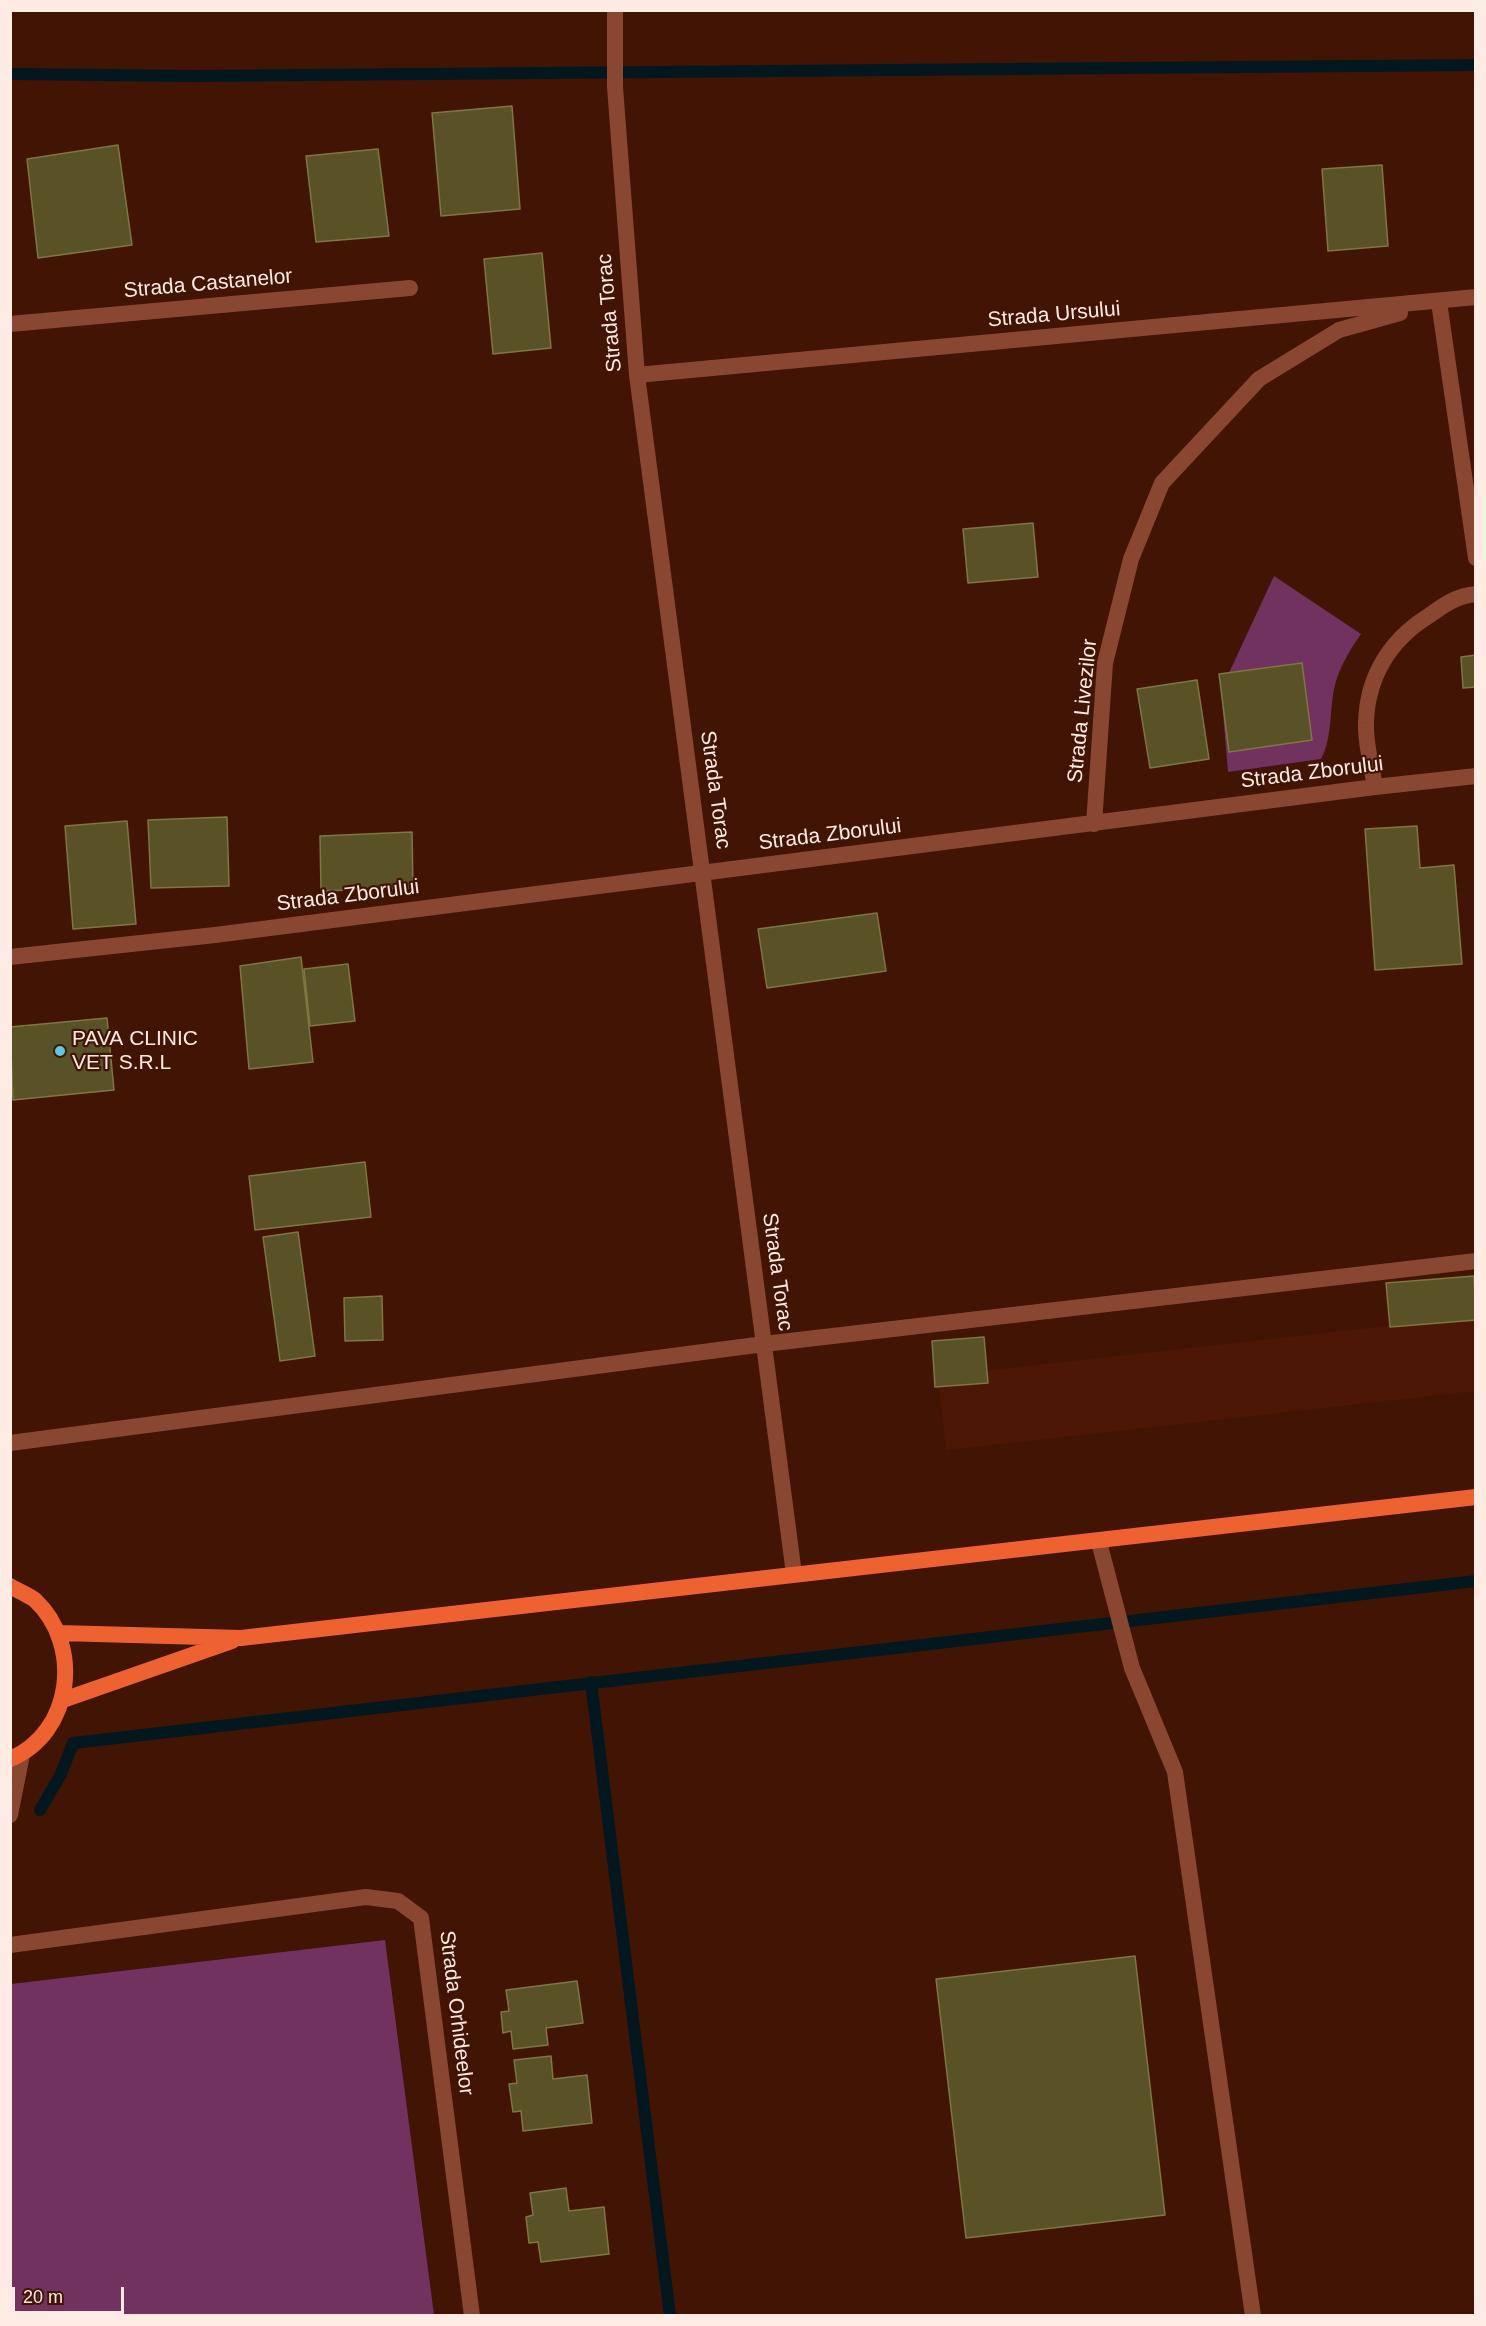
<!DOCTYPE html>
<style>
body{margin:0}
#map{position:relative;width:1486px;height:2326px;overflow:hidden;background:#411404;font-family:Helvetica,sans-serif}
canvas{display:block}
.frame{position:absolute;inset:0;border:12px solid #feebe4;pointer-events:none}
.scale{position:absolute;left:12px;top:2287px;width:112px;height:27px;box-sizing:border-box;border:3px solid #feebe4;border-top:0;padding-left:8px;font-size:18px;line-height:21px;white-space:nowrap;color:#feebe4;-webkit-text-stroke:4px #411404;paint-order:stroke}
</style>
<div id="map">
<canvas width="1486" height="2326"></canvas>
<div class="frame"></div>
<div class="scale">20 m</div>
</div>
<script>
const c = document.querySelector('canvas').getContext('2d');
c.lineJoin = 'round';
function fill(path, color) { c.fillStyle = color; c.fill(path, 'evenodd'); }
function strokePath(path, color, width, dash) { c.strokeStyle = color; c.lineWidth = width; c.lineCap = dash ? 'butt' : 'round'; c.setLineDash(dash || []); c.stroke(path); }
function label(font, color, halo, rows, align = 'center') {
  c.font = font + ' Helvetica,sans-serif'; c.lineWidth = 4.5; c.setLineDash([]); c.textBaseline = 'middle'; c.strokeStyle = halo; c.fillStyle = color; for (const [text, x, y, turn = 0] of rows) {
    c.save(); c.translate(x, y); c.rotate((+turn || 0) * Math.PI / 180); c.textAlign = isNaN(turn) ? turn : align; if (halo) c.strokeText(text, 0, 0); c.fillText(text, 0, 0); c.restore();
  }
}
const built = new Path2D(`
 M1475 1316V1391L946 1450 938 1376Z`);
const green = new Path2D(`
 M1274 576 1361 634C1350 650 1340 666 1335 685 1329 709 1333 737 1321 759L1228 772 1221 690Z
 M385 1940 434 2315H11V1984Z`);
const stream = new Path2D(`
 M10 74 194 76 1476 65
 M591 1682 670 2316
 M40 1810 61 1774 73 1743 1476 1581`);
const building = new Path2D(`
 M512 106 520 209 441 216 432 113Z
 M118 145 132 245 38 258 27 159Z
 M378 149 389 236 316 242 306 156Z
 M1382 165 1388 246 1328 251 1322 169Z
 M542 253 551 348 493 354 484 259Z
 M1033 523 1038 577 968 583 963 529Z
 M1476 655V687L1463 688 1461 657Z
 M1302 663 1312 740 1229 752 1219 674Z
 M1197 680 1209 759 1150 768 1137 689Z
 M227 817 229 886 151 888 148 820Z
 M127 821 136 924 73 929 65 826Z
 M1417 826 1420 868 1454 865 1462 964 1375 970 1365 829Z
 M412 832 413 888 321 891 320 836Z
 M877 913 886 971 767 988 758 929Z
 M301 957 313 1062 249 1069 240 966Z
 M348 964 355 1021 310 1026 304 969Z
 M107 1018 114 1090 13 1100 10 1027Z
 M365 1162 371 1217 255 1230 249 1176Z
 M298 1232 315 1356 280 1361 263 1237Z
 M1474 1276 1476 1320 1390 1327 1386 1283Z
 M382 1296 383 1340 345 1341 344 1298Z
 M984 1337 988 1383 935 1387 932 1341Z
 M1135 1956 1165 2215 966 2238 936 1979Z
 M577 1981 583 2023 546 2028 548 2045 513 2049 511 2031 503 2033 501 2012 509 2011 506 1990Z
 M551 2056 553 2079 587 2075 592 2123 523 2131 521 2111 513 2112 509 2084 517 2083 514 2060Z
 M566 2188 569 2211 604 2207 609 2254 541 2262 538 2242 529 2243 526 2217 533 2215 530 2193Z`);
const minor = new Path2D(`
 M615 10V87L637 375 794 1574
 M1439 302 1476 558
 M10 324 410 288
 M637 375 1476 297
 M1375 787C1372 767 1365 743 1366 723 1367 678 1389 641 1427 617 1443 606 1455 596 1476 594
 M1094 824 1105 663 1131 559 1162 483 1259 379 1339 330 1400 313
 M10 957 215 935 1375 787 1476 776
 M10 1443 764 1344 1476 1261
 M1099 1542 1132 1668 1175 1772 1253 2316
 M10 1815 22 1755
 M10 1945 366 1897 398 1901 421 1918 472 2316`);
const primary = new Path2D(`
 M10 1586C18 1591 28 1595 35 1600 83 1645 73 1733 10 1759
 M59 1633 241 1638 1476 1497
 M63 1700 232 1641`);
const markers = [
 [60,1051,6,"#5bc8e6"]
];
const streetNames = [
 ["Strada Castanelor",208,284,-5],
 ["Strada Torac",610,313,-95],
 ["Strada Ursului",1054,315,-5],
 ["Strada Livezilor",1083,711,-84],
 ["Strada Zborului",1312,773,-7],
 ["Strada Torac",715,790,82],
 ["Strada Zborului",830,835,-7],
 ["Strada Zborului",348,896,-7],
 ["Strada Torac",777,1272,82],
 ["Strada Orhideelor",456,2013,83]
];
const poiNames = [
 ["PAVA CLINIC",72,1039],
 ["VET S.R.L",72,1063]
];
fill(built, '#4c1805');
fill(green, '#713260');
strokePath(stream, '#03181e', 12);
fill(building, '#595227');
strokePath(building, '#807641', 1.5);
strokePath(minor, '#894731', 16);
strokePath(primary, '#ed6230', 16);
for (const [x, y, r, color] of markers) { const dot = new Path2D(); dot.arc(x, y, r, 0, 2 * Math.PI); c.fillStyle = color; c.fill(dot); strokePath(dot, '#411404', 2); }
label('21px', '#feebe4', '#411404', streetNames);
label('21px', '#feebe4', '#411404', poiNames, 'left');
</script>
